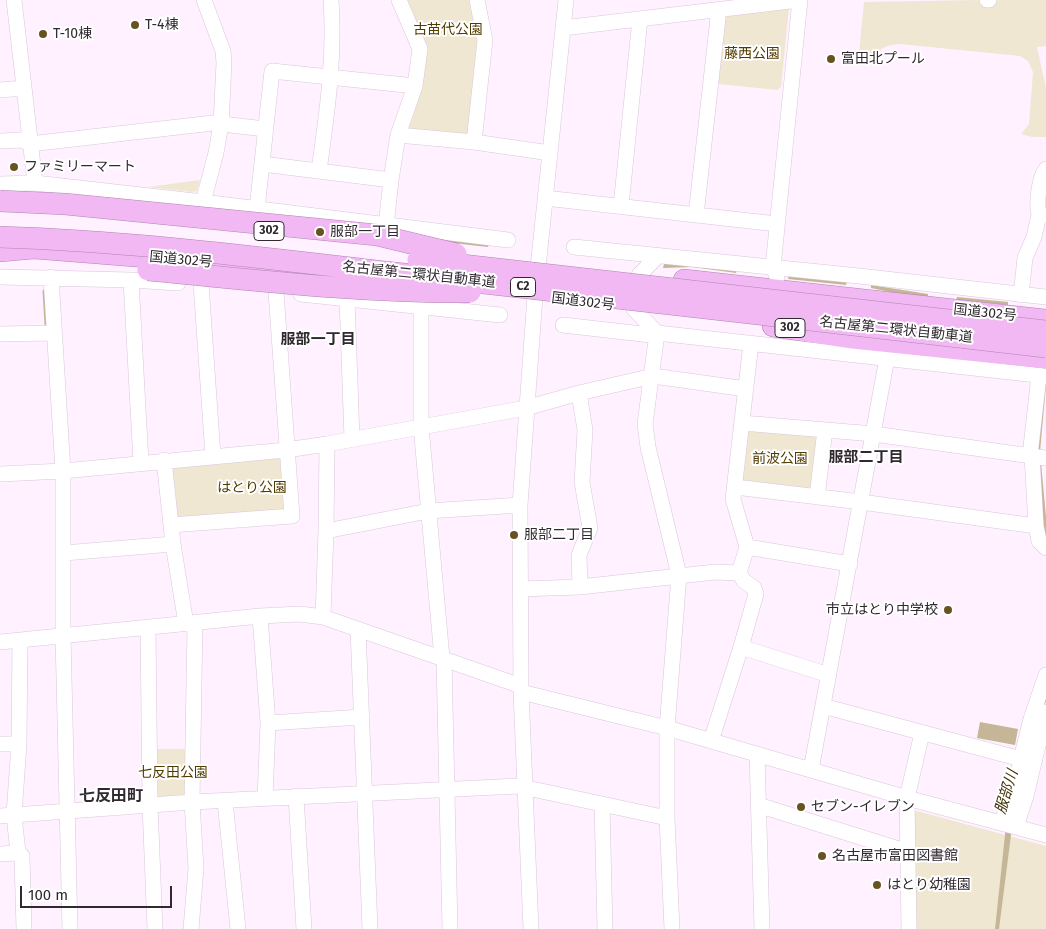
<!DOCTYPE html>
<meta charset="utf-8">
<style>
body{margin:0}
#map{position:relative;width:1046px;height:929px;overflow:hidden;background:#fff1ff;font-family:"Fira Sans",sans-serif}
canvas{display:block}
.scale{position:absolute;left:20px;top:886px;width:152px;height:22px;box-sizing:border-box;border:2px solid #302930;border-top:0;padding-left:6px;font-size:15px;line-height:18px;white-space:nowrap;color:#302930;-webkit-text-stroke:4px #fff;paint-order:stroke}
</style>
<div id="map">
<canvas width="1046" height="929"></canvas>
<div class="scale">100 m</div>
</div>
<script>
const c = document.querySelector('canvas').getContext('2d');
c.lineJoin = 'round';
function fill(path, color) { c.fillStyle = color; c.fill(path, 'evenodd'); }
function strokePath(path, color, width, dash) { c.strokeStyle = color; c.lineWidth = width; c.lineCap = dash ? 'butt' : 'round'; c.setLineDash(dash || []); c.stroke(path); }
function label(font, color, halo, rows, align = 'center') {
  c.font = font + ' "Fira Sans","Noto Sans JP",sans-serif'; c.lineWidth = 4; c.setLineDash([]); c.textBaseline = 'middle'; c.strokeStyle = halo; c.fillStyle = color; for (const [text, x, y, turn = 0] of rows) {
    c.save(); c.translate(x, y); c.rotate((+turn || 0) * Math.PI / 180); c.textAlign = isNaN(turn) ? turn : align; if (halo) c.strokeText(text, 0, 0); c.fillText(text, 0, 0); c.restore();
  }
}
const green = new Path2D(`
 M403 0H472L481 40 469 135 405 129 420 87Z
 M979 0 987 5 994 0H1046V46L1037 47 1046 88V137H1032L1021 134 1029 124 1033 72 1028 61 1020 56 900 44C885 45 876 49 872 64H858L864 2Z
 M789 8 781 87 777 90 719 84 716 80 725 13Z
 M200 180 197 191 192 192 148 187Z
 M745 430 819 435 812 491 741 483Z
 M282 457 288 510 178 520 175 517 170 471 173 467Z
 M156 749H190V798H157Z
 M917 811 1046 846V929H914L912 814Z`);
const water = new Path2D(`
 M407 235 489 244 488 247 407 238Z
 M664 264H691L737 269 736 273 692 267 663 268Z
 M789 275 847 281 846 285 788 279Z
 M871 285 928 294V297L899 294 871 288Z
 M957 297 1008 302V305L956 300Z
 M1042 384 1046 385 1040 452 1046 517V542C1031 491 1039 436 1042 384Z
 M1046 685V701L1040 719 1011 835 999 929H995L1007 816Z
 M980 722 1018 729 1015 745 977 738Z`);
const stream = new Path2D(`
 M44 291 46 325`);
const minor = new Path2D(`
 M14 0 35 183
 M987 0H989
 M563 28 799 0
 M0 90 24 88
 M398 135 474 142 550 153
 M0 141 22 140 30 144 213 123 265 129
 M474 142 485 40 477 0
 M262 164 391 180
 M319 171C327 112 335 60 331 0
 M0 184 35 183 203 202 508 240
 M545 198 777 224
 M203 202 216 153 221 124 224 63 223 51 204 0
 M621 206 640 19
 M257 209 272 71 415 86
 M696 215 719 9
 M1039 215C1036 204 1039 177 1046 169
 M386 226 391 180 398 135 415 86 420 49 399 0
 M574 247 859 276 1046 297
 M639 275 658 256
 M0 277 131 280 178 283
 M51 277 63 471V636L70 929
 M777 277 773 267 800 0
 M131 280 141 463
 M201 284 213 456
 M301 294 500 315
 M1021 295 1025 258 1034 237 1039 215 1046 216
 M347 299 352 439
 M421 307V426L442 658
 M634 309 657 333 645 424 648 447 679 575 667 728V818L672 929
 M563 325 651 335 657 333 1046 376
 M0 334 54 333
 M751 343 733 499 747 547 739 573 744 581 754 588 756 594 741 647 829 675
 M579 393 585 430 582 482 590 528 579 555 580 587
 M742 423 874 434 1046 458
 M327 444 326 531 428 511 520 505
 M1030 456 1039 375
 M1032 456 1036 526 1039 541 1046 548
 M164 460 173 544 186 624
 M0 474 63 471 286 450 327 444 526 408 579 393 653 376 746 389
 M735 487 861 502 1036 526
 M817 497 825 430
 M171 525 292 516 276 292
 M747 547 850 564
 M64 553 173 544
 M520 589 580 587 715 572 739 573
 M260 616 268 723 265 798
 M323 617 326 531
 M148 627 150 805 155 929
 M358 629 370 929
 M20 640 19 744 14 815 18 853 22 856 24 929
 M0 642 260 616 300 614 323 617 521 686
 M444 659 450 929
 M521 692 667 728 907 798 1046 835
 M823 706 1021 759
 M268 723 362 717
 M711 741 741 647
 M0 744H19
 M757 754 762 929
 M811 770 887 358
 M296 796 304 929
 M225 801 238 929
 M602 805 605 929
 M758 805 908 852
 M0 816 192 802 518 786 667 818
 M1001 822 1015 793 1021 759 1031 719 1046 675
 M1016 827 1026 796 1046 712
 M0 854 18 853
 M191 929 196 868 192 802 195 623
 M531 929 521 692 520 505 535 296 566 0
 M909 929 907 798 922 733`);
const highway = new Path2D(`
 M0 251 34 248 211 262 288 275
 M684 280 1046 320
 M773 326 853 338 1046 358`);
const highwayBridge = new Path2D(`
 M0 201 65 204 377 235 456 254
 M0 237C132 241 263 258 395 273 612 296 829 323 1046 347
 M418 260 1046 331
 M148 270C255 280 362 293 470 292`);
const markers = [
 [135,25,5,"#675321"],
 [43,34,5,"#675321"],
 [831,59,5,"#675321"],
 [14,167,5,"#675321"],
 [320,232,5,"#675321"],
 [514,535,5,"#675321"],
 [948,610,5,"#675321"],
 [801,807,5,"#675321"],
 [822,856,5,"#675321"],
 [877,885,5,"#675321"]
];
const shields = [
 [269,231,30],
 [523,287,25],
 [790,328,30]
];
const shieldNames = [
 ["302",269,231],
 ["C2",523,287],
 ["302",790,328]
];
const poiNames = [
 ["T-4棟",145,25],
 ["T-10棟",53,34],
 ["富田北プール",841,59],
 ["ファミリーマート",24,167],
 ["服部一丁目",330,232],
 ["服部二丁目",524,535],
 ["市立はとり中学校",938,610,"right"],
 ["セブン-イレブン",811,807],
 ["名古屋市富田図書館",832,856],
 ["はとり幼稚園",887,885]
];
const parkNames = [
 ["古苗代公園",448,30],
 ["藤西公園",752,54],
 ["前波公園",780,459],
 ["はとり公園",252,488],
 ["七反田公園",173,773]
];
const streetNames = [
 ["国道302号",181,260,5],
 ["名古屋第二環状自動車道",419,275,6],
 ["国道302号",583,302,7],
 ["国道302号",985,313,6],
 ["名古屋第二環状自動車道",896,330,6]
];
const neighbourhoodNames = [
 ["服部一丁目",318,340],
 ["服部二丁目",866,458]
];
const waterNames = [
 ["服部川",1007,792,-73]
];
const quarterNames = [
 ["七反田町",111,797]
];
fill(green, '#f0e7d2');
fill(water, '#c4b696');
strokePath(stream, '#c4b696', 3);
strokePath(minor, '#d8c7d9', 16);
strokePath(highway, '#ae86af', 22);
strokePath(minor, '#fff', 15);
strokePath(highway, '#f2b8f4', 21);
strokePath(highwayBridge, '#ae86af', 22, []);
strokePath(highwayBridge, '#f2b8f4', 21);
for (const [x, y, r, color] of markers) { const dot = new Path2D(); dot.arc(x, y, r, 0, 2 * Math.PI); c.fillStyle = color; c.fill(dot); strokePath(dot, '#fff', 2); }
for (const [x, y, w] of shields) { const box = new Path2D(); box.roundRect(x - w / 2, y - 9.5, w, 19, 4); c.fillStyle = '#fff'; c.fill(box); strokePath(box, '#302930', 1); }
label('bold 12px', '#302930', null, shieldNames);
label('14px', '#302930', '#fff', poiNames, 'left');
label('14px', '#513c00', '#fff', parkNames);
label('14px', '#302930', '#fff', streetNames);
label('bold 15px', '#302930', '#fff', neighbourhoodNames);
label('italic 15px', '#433308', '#fff', waterNames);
label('bold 16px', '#302930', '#fff', quarterNames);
</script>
